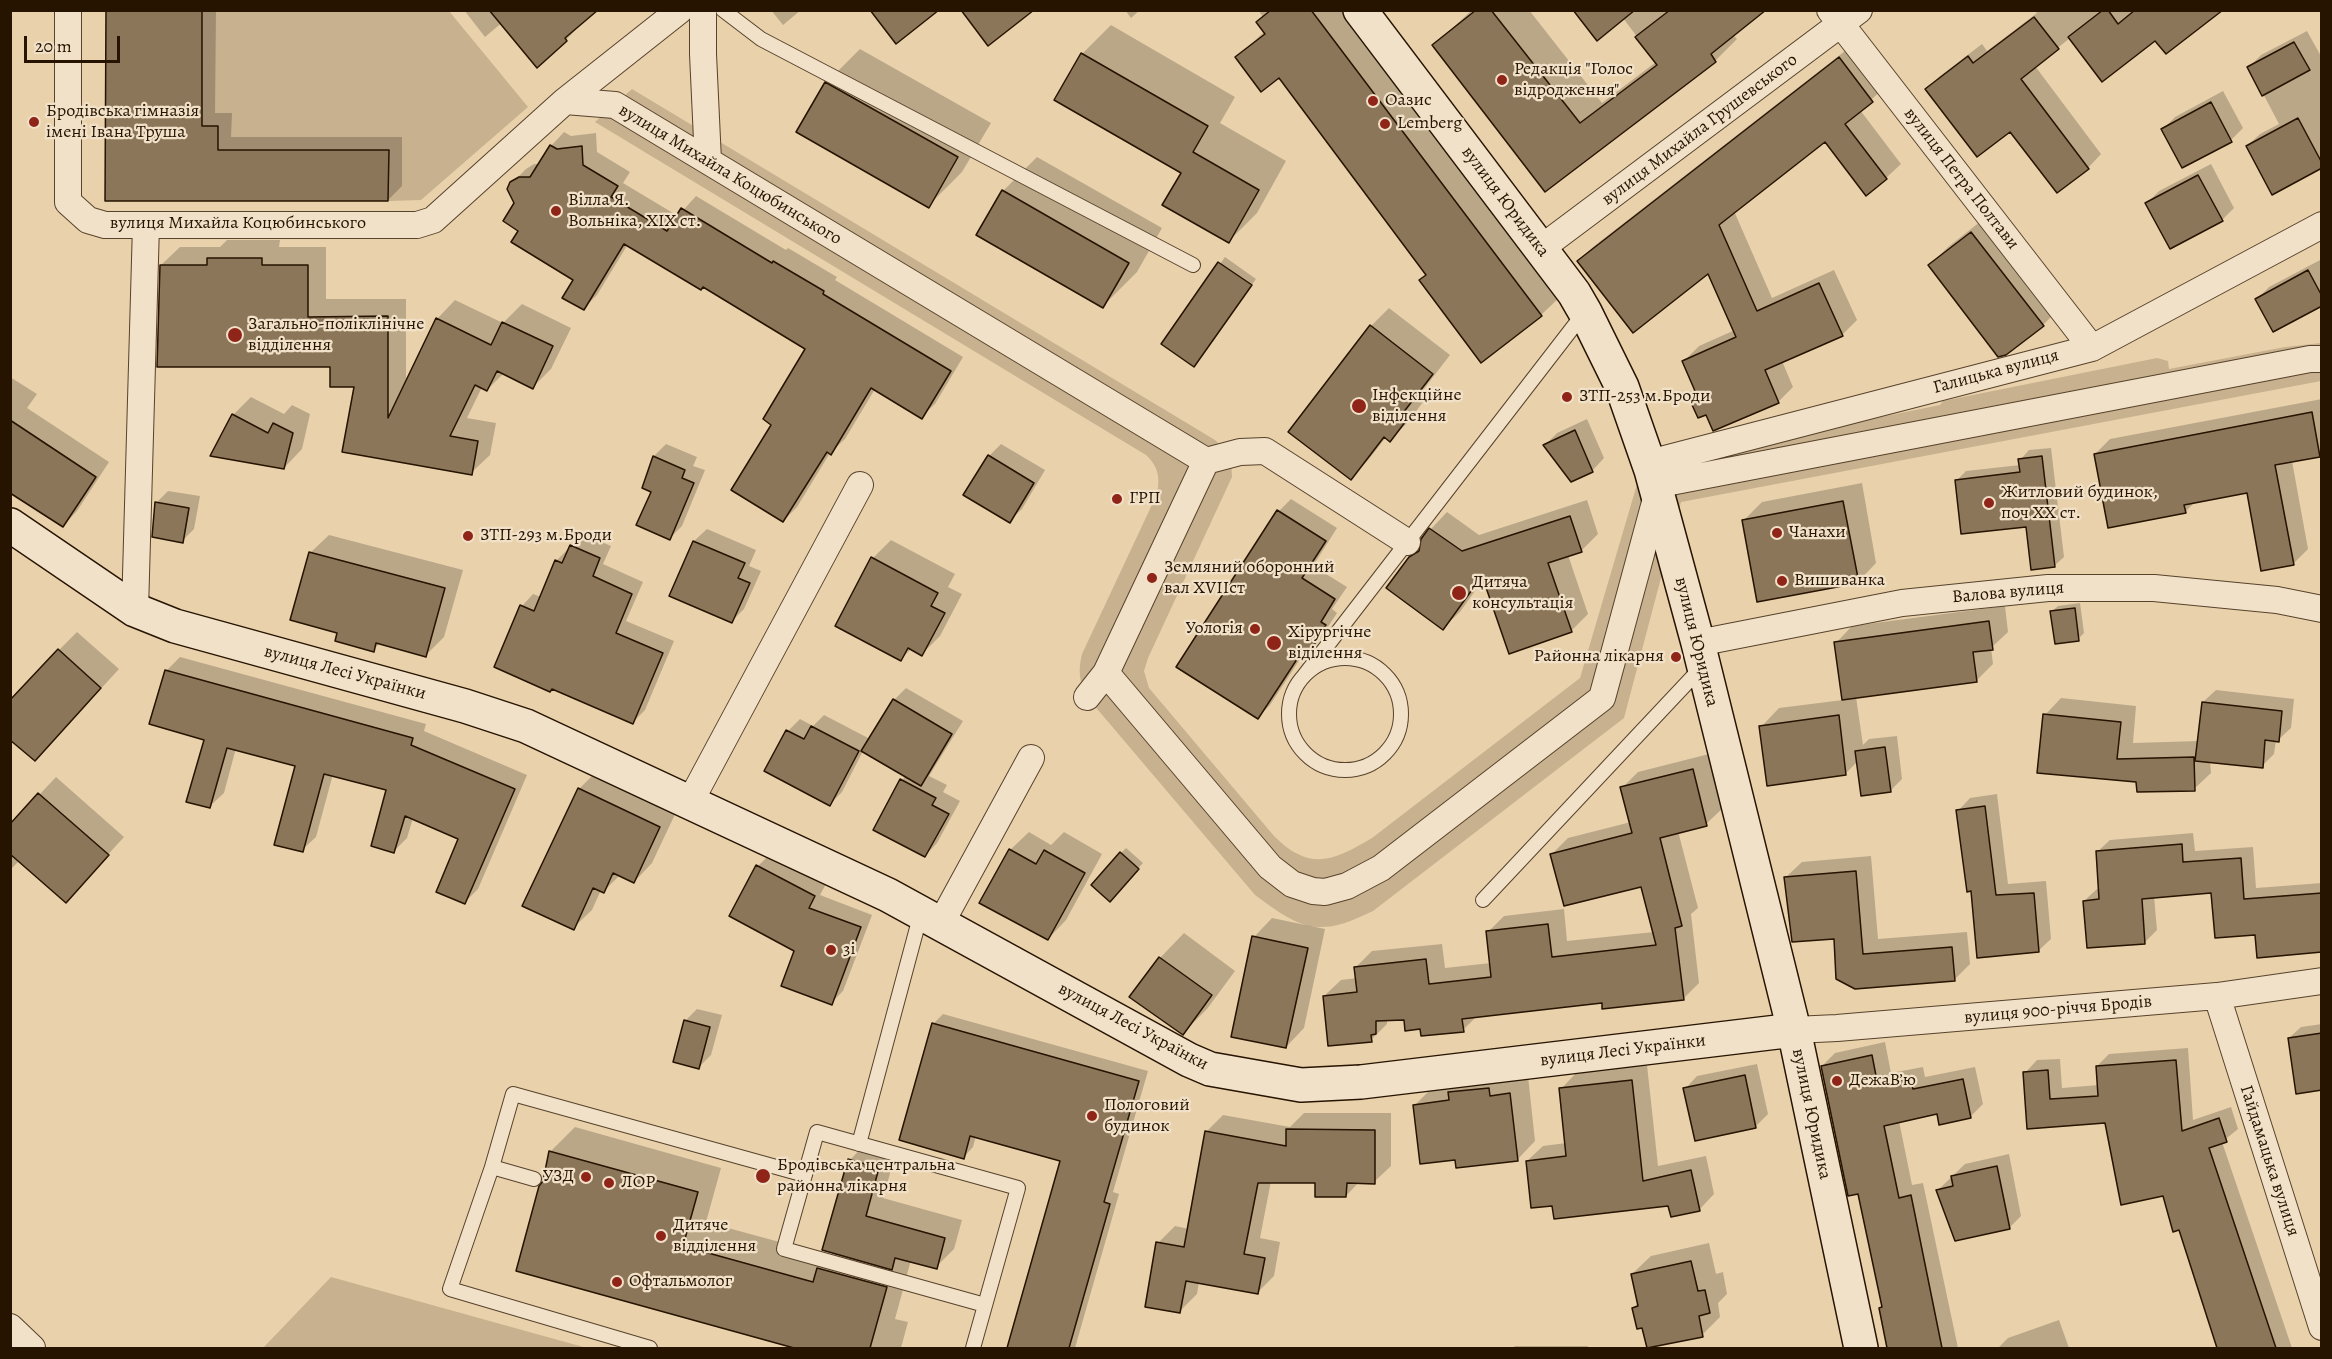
<!DOCTYPE html>
<meta charset="utf-8">
<style>
body{margin:0}
#map{position:relative;width:2332px;height:1359px;overflow:hidden;background:#e9d1ab;font-family:Alegreya,serif}
canvas{display:block}
.frame{position:absolute;inset:0;border:12px solid #261300;pointer-events:none}
.scale{position:absolute;left:24px;top:36px;width:96px;height:27px;box-sizing:border-box;border:3px solid #261300;border-top:0;padding-left:8px;font-size:18px;line-height:21px;white-space:nowrap;color:#261300;-webkit-text-stroke:4px #f1e1c8;paint-order:stroke}
</style>
<div id="map">
<canvas width="2332" height="1359"></canvas>
<div class="frame"></div>
<div class="scale">20 m</div>
</div>
<script>
const c = document.querySelector('canvas').getContext('2d');
c.lineJoin = 'round';
function fill(path, color) { c.fillStyle = color; c.fill(path, 'evenodd'); }
function strokePath(path, color, width, dash) { c.strokeStyle = color; c.lineWidth = width; c.lineCap = dash ? 'butt' : 'round'; c.setLineDash(dash || []); c.stroke(path); }
function label(font, color, halo, rows, align = 'center') {
  c.font = font + ' Alegreya,serif'; c.lineWidth = 4.5; c.setLineDash([]); c.textBaseline = 'middle'; c.strokeStyle = halo; c.fillStyle = color; for (const [text, x, y, turn = 0] of rows) {
    c.save(); c.translate(x, y); c.rotate((+turn || 0) * Math.PI / 180); c.textAlign = isNaN(turn) ? turn : align; if (halo) c.strokeText(text, 0, 0); c.fillText(text, 0, 0); c.restore();
  }
}
const green = new Path2D(`
 M202 11H449L528 107 421 200 388 201 389 151H238V201H218V126H202Z
 M632 89 1215 440C1228 452 1232 460 1232 477L1148 658 1144 671 1149 688 1274 836C1310 872 1333 861 1372 838L1580 678 1640 474 1729 448 1940 405 1943 401 2157 358 2168 361 2169 369 2285 347 2321 343V381L1681 502 1624 718 1373 911C1318 938 1302 930 1255 895L1087 697C1079 682 1078 670 1082 654L1157 494C1160 478 1159 467 1146 455L595 122Z
 M331 1277 587 1348H263Z`);
const shadow = new Path2D(`
 M108 10H216L215 113H232L231 137H402V186L388 200 106 199Z
 M464 10H517L485 37Z
 M771 10H801L783 25Z
 M1125 10H1140L1131 18Z
 M1258 10H1344L1560 297 1541 315 1427 274 1280 76 1237 57 1265 31 1263 17Z
 M1472 10H1529L1602 103 1656 62 1623 18 1578 10H1764L1734 36 1737 39 1715 61 1545 190 1434 45Z
 M2035 10 2132 12 2220 10 2156 39 2070 38 2035 66 2101 154 2088 168 1927 89 1940 76 1982 44 1987 51 2037 13Z
 M524 17 580 23 581 24 566 40Z
 M1111 25 1235 97 1220 123 1286 161 1257 213 1229 241 1183 172 1056 100 1082 54Z
 M2307 31 2322 58V166L2247 146 2260 134 2279 124 2249 67 2261 55Z
 M1854 44 1886 86 1860 110 1901 164 1886 178 1825 140 1734 211 1772 298 1834 270 1857 320 1842 335 1782 361 1793 387 1778 402 1707 413 1689 395 1696 388 1684 361 1699 346 1735 330 1709 272 1579 261 1593 247Z
 M860 49 991 123 962 172 928 206 826 83Z
 M2223 91 2243 128 2231 140 2163 129 2175 117Z
 M564 132 571 136 596 133 597 152 630 172 623 183 678 216 696 196 786 250 788 248 837 277 835 280 963 357 935 404 921 417 875 389 845 439 830 453 797 507 783 521 773 424 807 348 704 286 628 244 597 295 584 308 575 280 520 230 512 183 526 169 534 164H540L551 146Z
 M1037 157 1162 228 1137 272 1103 306 978 234 1003 191Z
 M2211 164 2234 208 2222 220 2147 203 2159 191Z
 M1990 214 2061 307 2043 325 1930 265 1948 247Z
 M227 240H280L279 247H326V299H406V384L437 319 455 300 503 323 522 304 571 328 551 369 533 387 504 373 487 390 482 387 467 418 496 423 490 455 471 473 344 450 356 386 331 366 161 265 180 247H220Z
 M1225 257 1256 279 1194 365 1163 344Z
 M2322 259V304L2257 299 2269 287Z
 M1389 308 1450 355 1420 394 1426 398 1408 422 1390 440 1386 437 1369 459 1351 478 1371 326Z
 M10 377 37 394 27 408 109 462 77 511 63 526 10 492Z
 M251 397 284 414 292 405 310 414 302 449 284 468 233 415Z
 M2322 399V453L2319 456 2292 461 2308 549 2293 564 2248 492 2195 502 2185 512 2095 454 2110 439Z
 M1587 419 1604 458 1592 471 1545 445 1557 433Z
 M666 444 697 457 693 466 705 470 682 526 670 538 653 491 654 456Z
 M1001 444 1045 470 1022 509 1009 521 989 456Z
 M2051 448 2064 557 2054 566 2027 525 1957 480 1966 471 2020 465V460L2029 450Z
 M1862 483 1876 563 1858 582 1743 521 1762 502Z
 M168 491 200 496 194 529 182 541 156 503Z
 M1291 499 1337 528 1313 566 1347 587 1332 609 1337 613 1320 639 1308 651 1306 650 1270 705 1258 717 1279 511Z
 M1587 500 1598 534 1581 551 1568 555 1588 614 1571 631 1484 578 1460 612 1443 628 1410 558 1422 546 1423 540 1431 529 1447 512 1479 535Z
 M707 529 756 550 749 566 761 571 744 609 732 621 671 595 694 541Z
 M583 534 611 546 603 564 643 582 626 621 674 641 645 710 633 722 522 606 533 594 541 597 556 561 568 549 569 550Z
 M329 535 463 570 444 637 426 655 380 643 373 650 339 632 310 553Z
 M891 540 955 574 948 587 962 594 940 636 922 654 911 649 900 660 873 558Z
 M2080 603 2084 633 2078 639 2052 611 2058 606Z
 M2005 606 2008 632 1991 648 1993 664 1977 680 1856 697 1863 745 1869 739 1897 736 1902 779 1890 791 1858 761 1846 773 1761 727 1779 708 1843 700 1836 643 1852 626Z
 M77 632 119 669 53 741 59 650Z
 M180 657 426 724 424 731 527 775 478 889 465 902 460 838 413 818 407 838 394 851 388 788 333 774 316 837 302 850 297 765 236 748 224 793 210 806 205 738 166 671Z
 M906 688 963 721 929 776 947 785 943 792 960 801 937 843 925 856 875 829 905 776 863 751 842 792 829 805 788 731 800 719 813 726 824 715 870 739 894 700Z
 M2216 690 2294 699 2291 728 2278 740H2276L2274 754 2262 766 2210 761 2211 773 2194 789 2138 781 2045 715 2061 698 2136 706 2133 743 2199 741 2203 702Z
 M1709 754 1723 808 1706 824 1678 831 1698 908 1691 914 1699 983 1683 999 1603 1002 1477 1016 1463 1030 1422 1028 1405 1018 1387 1021V1024L1371 1040 1324 996 1341 980 1357 978 1356 967 1372 951 1442 944 1445 968 1491 963 1488 932 1504 916 1564 909 1567 941 1654 932 1643 885 1552 854 1568 838 1631 822 1622 788 1638 772Z
 M598 770 678 808 652 863 634 882 620 875 604 891 601 890 592 910 573 928 579 789Z
 M56 777 124 837 66 901 20 860 10 870V826Z
 M1997 794 2008 884 2046 881 2051 939 2038 951 1973 889 1958 811 1970 798Z
 M1029 832 1051 845 1064 832 1102 854 1066 920 1048 939 1010 850Z
 M2193 833 2195 851 2253 847 2256 888 2322 883V951L2256 933 2212 892 2154 896 2157 930 2145 942 2084 901 2097 889H2100L2097 852 2110 840Z
 M1126 848 1143 863 1115 894 1121 853Z
 M770 854 826 884 820 895 872 915 843 991 831 1003 796 951 731 916 758 866Z
 M1871 856 1878 939 1967 932 1970 964 1955 979 1856 988 1835 937 1786 877 1802 862Z
 M1272 918 1325 929 1304 1028 1286 1047 1254 937Z
 M1184 933 1235 971 1207 1009 1183 1033 1131 997 1160 958Z
 M697 1009 722 1015 711 1055 699 1067 685 1021Z
 M943 1014 1148 1071 1113 1192 1119 1194 1075 1348H1008L1062 1160 976 1136 973 1147 964 1157 933 1024Z
 M2322 1024V1088L2289 1038 2301 1027Z
 M1885 1042 1891 1073 1923 1067 1925 1077 1975 1067 1983 1104 1970 1117 1938 1113 1899 1121 1912 1185 1923 1183 1958 1348H1888L1880 1309 1883 1305 1860 1192 1822 1066 1835 1053Z
 M2188 1048 2193 1120 2231 1107 2238 1129 2222 1142 2292 1348H2220L2180 1228 2164 1195 2106 1121 2029 1127 2025 1073 2037 1060 2060 1059 2062 1088 2099 1085 2097 1066 2109 1054Z
 M1757 1064 1768 1114 1756 1126 1685 1089 1697 1076Z
 M1647 1065 1658 1166 1706 1156 1714 1194 1699 1210 1670 1205 1554 1204 1527 1161 1543 1146 1566 1143 1561 1089 1576 1073Z
 M1528 1076 1535 1141 1517 1160 1457 1158 1415 1105 1433 1087Z
 M1304 1113H1391V1166L1374 1182H1359L1346 1196 1316 1182 1271 1181 1260 1238 1280 1242 1274 1276 1257 1293 1199 1282 1197 1294 1180 1311 1158 1243 1175 1226 1189 1229 1206 1132 1223 1115 1290 1127Z
 M575 1127 721 1168 706 1222 831 1256 835 1252 850 1160 868 1141 897 1149 883 1198 962 1220 954 1249 936 1267 911 1260 895 1319 908 1322 901 1348H799L518 1270 544 1181 551 1151Z
 M2009 1154 2021 1216 2009 1228 1938 1190 1965 1164Z
 M1709 1243 1716 1274 1723 1272 1727 1294 1718 1303 1720 1317 1702 1335 1643 1326 1633 1308 1638 1303 1632 1274 1651 1256Z
 M2059 1320 2069 1348H1998L2008 1338Z
 M1515 1346H1588V1348H1512Z`);
const building = new Path2D(`
 M106 10H202V126H218V150H389L388 201H105Z
 M489 10H598L565 38 567 41 537 68Z
 M870 10H939L896 44Z
 M961 10H1034L988 46Z
 M1271 10H1311L1542 316 1481 363 1419 280 1426 275 1279 78 1261 92 1235 57 1265 34 1256 22Z
 M1476 10H1491L1580 123 1657 65 1635 37 1670 10H1766L1711 54 1716 62 1545 192 1432 45Z
 M1573 10H1635L1597 41Z
 M2103 10H2108L2118 24 2135 10H2223L2166 54 2155 41 2102 82 2068 37Z
 M2034 17 2059 49 2021 79 2089 169 2057 193 2010 132 1977 157 1925 89 1968 56 1973 63Z
 M2294 42 2310 70 2262 96 2247 67Z
 M1081 53 1208 126 1193 152 1259 190 1229 243 1162 205 1181 173 1054 100Z
 M1839 57 1873 102 1845 124 1887 179 1866 196 1825 142 1719 225 1757 311 1819 283 1843 336 1765 370 1779 403 1713 431 1706 415 1698 418 1687 394 1695 391 1682 361 1736 337 1708 274 1633 333 1577 261Z
 M825 82 958 157 929 208 796 132Z
 M2211 102 2232 142 2182 168 2161 129Z
 M2298 118 2322 163V168L2272 195 2246 146Z
 M550 145 557 149 582 146 583 165 618 186 611 197 667 231 681 208 772 263 773 261 824 291 823 294 951 371 922 419 871 388 831 455 827 452 783 522 731 490 771 425 763 419 805 349 703 287 701 290 624 244 584 310 562 298 573 280 511 242 518 231 503 221 514 203 507 189 510 182 519 177H530Z
 M2198 175 2223 221 2170 249 2145 203Z
 M1002 190 1129 263 1103 308 976 235Z
 M1971 232 2044 326 2006 355 1998 357 1928 265Z
 M207 258H262V265H308V317L388 316V418L436 318 491 345 502 322 553 346 533 389 497 371 487 391 475 385 450 436 478 441 472 475 342 452 354 387H330V367H157L160 265H207Z
 M1218 262 1252 285 1194 367 1161 344Z
 M2308 270 2322 296V306L2273 332 2255 299Z
 M1370 325 1433 374 1403 413 1409 417 1390 442 1384 437 1351 480 1288 432Z
 M2312 412 2320 457 2275 465 2294 565 2261 571 2247 493 2184 505 2186 513 2108 528 2094 454Z
 M232 414 268 433 273 423 293 433 284 469 210 456Z
 M10 420 96 477 63 527 10 493Z
 M1575 430 1593 472 1571 482 1543 445Z
 M988 455 1034 483 1010 523 963 495Z
 M653 456 685 470 682 478 694 483 670 540 636 525 651 492 642 488Z
 M2042 456 2055 567 2031 570 2026 527 1961 534 1955 480 2020 472 2018 459Z
 M1843 501 1859 583 1757 602 1742 520Z
 M155 502 189 508 183 543 152 537Z
 M1277 510 1326 541 1302 578 1335 599 1321 622 1326 625 1318 639 1308 653 1303 650 1258 719 1176 667Z
 M1570 516 1582 552 1548 563 1572 632 1509 654 1482 576 1443 630 1386 588 1409 557 1419 551 1421 539 1429 528 1462 551Z
 M693 541 745 563 738 578 750 583 732 623 669 596Z
 M570 545 600 558 593 576 632 594 616 633 663 653 633 724 552 689 550 692 494 667 520 605 534 611 555 560 562 563Z
 M309 552 445 588 426 657 376 643 374 652 335 641 337 633 290 620Z
 M871 557 938 593 931 606 945 613 922 656 908 648 901 661 835 626Z
 M2075 608 2079 641 2055 644 2050 611Z
 M1989 621 1993 650 1973 652 1977 682 1842 700 1834 642Z
 M58 649 101 688 35 761 10 740V700Z
 M165 670 413 738 411 745 515 789 465 904 436 892 458 839 405 816 394 853 371 846 386 790 324 774 303 852 274 845 295 766 227 748 210 808 186 802 204 740 149 724Z
 M893 699 952 734 921 786 861 751Z
 M2202 702 2282 711 2279 742 2265 740 2263 768 2195 761Z
 M2043 714 2121 722 2117 759 2194 757 2195 791 2137 792 2136 782 2037 773Z
 M1839 715 1846 775 1767 786 1759 726Z
 M811 726 859 751 830 806 764 771 786 730 804 739Z
 M1885 747 1891 792 1861 796 1855 751Z
 M1693 769 1707 826 1660 838 1682 926 1675 928 1684 1000 1602 1009V1003L1462 1019 1464 1032 1421 1036 1420 1029 1405 1031 1404 1020 1376 1021V1034L1371 1035 1372 1042 1328 1046 1323 996 1357 992 1354 967 1426 959 1429 984 1491 977 1486 931 1548 924 1552 957 1656 945 1641 887 1564 906 1550 854 1632 833 1620 787Z
 M900 779 936 798 932 805 949 814 925 857 873 830Z
 M578 788 660 827 634 883 613 873 604 893 593 888 574 930 522 906Z
 M38 793 109 855 66 903 10 854V824Z
 M1985 806 1996 895 2034 893 2039 952 1977 958 1971 891 1967 892 1956 810Z
 M2182 844 2183 862 2241 858 2244 899 2322 893V952L2257 958 2255 935 2215 938 2211 893 2142 899 2145 944 2087 948 2083 901 2099 899 2096 851Z
 M1009 849 1036 864 1044 850 1085 873 1048 940 979 903Z
 M1120 852 1139 869 1110 902 1091 885Z
 M756 865 815 896 809 908 861 927 832 1005 781 986 794 951 729 916Z
 M1856 871 1863 954 1952 947 1955 981 1855 989 1836 979 1834 939 1792 942 1784 877Z
 M1252 936 1308 948 1286 1048 1231 1037Z
 M1159 957 1212 995 1183 1035 1129 997Z
 M684 1020 710 1027 699 1069 673 1062Z
 M932 1023 1139 1081 1104 1202 1110 1204 1069 1348H1007L1060 1161 970 1136 964 1159 899 1140Z
 M2322 1033V1090L2296 1094 2288 1038Z
 M1872 1055 1878 1086 1910 1079 1913 1089 1963 1079 1971 1118 1939 1125 1937 1114 1884 1126 1899 1198 1911 1195 1942 1348H1887L1879 1308 1882 1307 1858 1194 1848 1196 1821 1066Z
 M2176 1060 2182 1131 2219 1118 2227 1142 2209 1148 2276 1348H2217L2179 1230 2173 1232 2163 1196 2121 1205 2105 1123 2027 1129 2023 1072 2048 1070 2050 1099 2098 1096 2096 1066Z
 M1745 1075 1756 1128 1695 1141 1683 1088Z
 M1632 1080 1643 1181 1691 1170 1700 1211 1671 1217 1668 1206 1554 1219 1552 1206 1531 1208 1526 1161 1566 1156 1559 1088Z
 M1489 1088 1490 1096 1510 1093 1518 1161 1456 1168 1455 1160 1420 1164 1413 1105 1449 1100 1448 1092Z
 M1286 1129 1375 1130V1184L1347 1183 1346 1197H1315V1183H1258L1244 1254 1265 1258 1258 1294 1186 1281 1180 1313 1145 1307 1156 1242 1184 1247 1205 1131 1286 1146Z
 M549 1151 698 1192 683 1246 813 1282 817 1268 887 1287 870 1348H794L516 1271 539 1186 543 1181Z
 M848 1159 879 1168 866 1216 945 1238 937 1269 895 1258 892 1270 822 1250Z
 M1997 1166 2010 1229 1955 1241 1936 1190 1953 1186 1951 1176Z
 M1691 1261 1698 1291 1705 1290 1710 1313 1699 1316 1703 1337 1647 1348 1642 1328 1637 1329 1632 1308 1638 1306 1631 1274Z`);
const lane = new Path2D(`
 M723 10 761 39 1193 265
 M1289 714a56 56 0 1 1 112 0a56 56 0 1 1-112 0Z
 M1303 677 1584 313
 M1483 900 1701 668
 M859 1144 921 913
 M492 1167 534 1179
 M650 1348 450 1289 492 1167 513 1094 805 1175
 M973 1348 1018 1188 817 1132 784 1249 985 1305`);
const street = new Path2D(`
 M68 10V202L88 220 105 225H417L433 220 565 101 680 10
 M703 10V54L708 161
 M1830 10 2092 348
 M565 101 615 105 1206 461
 M1540 249 1859 10
 M1206 461 1240 452 1265 451 1407 542
 M1649 463 2092 348 2322 225
 M1655 485 2310 359H2322
 M135 610 146 225
 M1698 643 1902 603 2048 588H2154L2277 600 2322 609
 M1106 673 1270 867 1292 884 1313 891 1325 892 1347 886 1381 868 1602 698 1657 495
 M1087 697 1106 673 1206 461
 M690 802 860 485
 M941 923 1031 758
 M2217 996 2322 1327
 M1794 1030 1837 1028 2217 996 2322 981
 M10 1327 32 1348`);
const secondary = new Path2D(`
 M1360 10 1574 293 1585 312 1622 387 1651 470 1698 643 1794 1030 1861 1348
 M10 525 135 610 175 626 465 706 526 726 888 895 1189 1060 1210 1069 1301 1085 1361 1082 1794 1030`);
const markers = [
 [1502,80,6,"#8f2418"],
 [1373,101,6,"#8f2418"],
 [34,122,6,"#8f2418"],
 [1385,124,6,"#8f2418"],
 [556,211,6,"#8f2418"],
 [235,335,8,"#8f2418"],
 [1567,397,6,"#8f2418"],
 [1359,406,8,"#8f2418"],
 [1117,499,6,"#8f2418"],
 [1989,503,6,"#8f2418"],
 [1777,533,6,"#8f2418"],
 [468,536,6,"#8f2418"],
 [1152,578,6,"#8f2418"],
 [1782,581,6,"#8f2418"],
 [1459,593,8,"#8f2418"],
 [1255,629,6,"#8f2418"],
 [1274,643,8,"#8f2418"],
 [1676,657,6,"#8f2418"],
 [831,950,6,"#8f2418"],
 [1837,1081,6,"#8f2418"],
 [1092,1116,6,"#8f2418"],
 [763,1176,8,"#8f2418"],
 [586,1177,6,"#8f2418"],
 [609,1183,6,"#8f2418"],
 [661,1236,6,"#8f2418"],
 [617,1282,6,"#8f2418"]
];
const poiNames = [
 ["Редакція \"Голос",1514,70],
 ["відродження\"",1514,91],
 ["Оазис",1385,101],
 ["Бродівська гімназія",46,112],
 ["імені Івана Труша",46,133],
 ["Lemberg",1397,124],
 ["Вілла Я.",568,201],
 ["Вольніка, XIX ст.",568,222],
 ["Загально-поліклінічне",248,325],
 ["відділення",248,346],
 ["Інфекційне",1372,396],
 ["віділення",1372,417],
 ["ЗТП-253 м.Броди",1579,397],
 ["Житловий будинок,",2001,493],
 ["поч XX ст.",2001,514],
 ["ГРП",1129,499],
 ["Чанахи",1789,533],
 ["ЗТП-293 м.Броди",480,536],
 ["Земляний оборонний",1164,568],
 ["вал XVIIст",1164,589],
 ["Вишиванка",1794,581],
 ["Дитяча",1472,583],
 ["консультація",1472,604],
 ["Уологія",1243,629,"right"],
 ["Хірургічне",1288,633],
 ["віділення",1288,654],
 ["Районна лікарня",1664,657,"right"],
 ["3і",843,950],
 ["ДежаВ’ю",1849,1081],
 ["Пологовий",1104,1106],
 ["будинок",1104,1127],
 ["Бродівська центральна",777,1166],
 ["районна лікарня",777,1187],
 ["УЗД",574,1177,"right"],
 ["ЛОР",621,1183],
 ["Дитяче",673,1226],
 ["відділення",673,1247],
 ["Офтальмолог",629,1282]
];
const streetNames = [
 ["вулиця Михайла Грушевського",1700,130,-37],
 ["вулиця Михайла Коцюбинського",730,175,31],
 ["вулиця Петра Полтави",1961,179,52],
 ["вулиця Юридика",1505,202,53],
 ["вулиця Михайла Коцюбинського",238,224],
 ["Галицька вулиця",1996,372,-15],
 ["Валова вулиця",2008,593,-5],
 ["вулиця Юридика",1696,642,76],
 ["вулиця Лесі Українки",345,673,15],
 ["вулиця 900-річчя Бродів",2058,1010,-5],
 ["вулиця Лесі Українки",1133,1027,28],
 ["вулиця Лесі Українки",1623,1051,-7],
 ["вулиця Юридика",1811,1114,78],
 ["Гайдамацька вулиця",2269,1161,72]
];
fill(green, '#c8b18e');
fill(shadow, '#0003');
fill(building, '#8b7659');
strokePath(building, '#261300', 1.5);
strokePath(lane, '#57422b', 16);
strokePath(street, '#57422b', 28);
strokePath(secondary, '#261300', 36);
strokePath(lane, '#f1e1c8', 14);
strokePath(street, '#f1e1c8', 26);
strokePath(secondary, '#f1e1c8', 33);
for (const [x, y, r, color] of markers) { const dot = new Path2D(); dot.arc(x, y, r, 0, 2 * Math.PI); c.fillStyle = color; c.fill(dot); strokePath(dot, '#f1e1c8', 2); }
label('18px', '#261300', '#f1e1c8', poiNames, 'left');
label('18px', '#261300', '#f1e1c8', streetNames);
</script>
